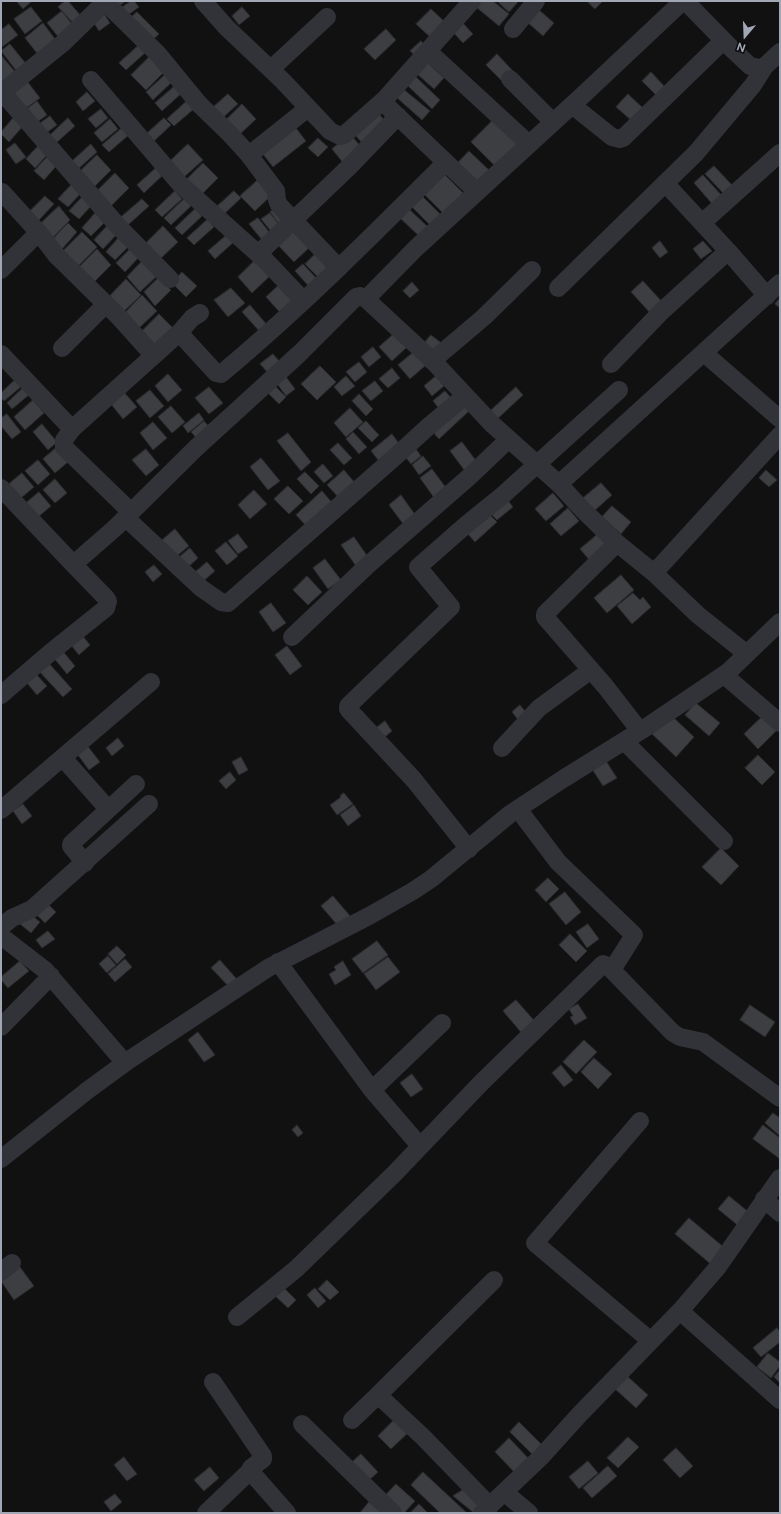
<!DOCTYPE html>
<style>
body{margin:0}
#map{position:relative;width:781px;height:1514px;overflow:hidden;background:#111112;font-family:"Public Sans",sans-serif}
canvas{display:block}
.frame{position:absolute;inset:0;border:2px solid #a1a7b4;pointer-events:none}
.north{position:absolute;left:725px;top:16px;width:40px;height:40px;-webkit-text-stroke:3px #0c0c0d;paint-order:stroke;rotate:199deg;font-size:11px;font-weight:700;line-height:16px;text-align:center;color:#a1a7b4}
.north::after{content:'';display:block;margin:auto;width:14px;height:18px;background:#a1a7b4;clip-path:polygon(50% 0,100% 100%,50% 72%,0 100%)}
</style>
<div id="map">
<canvas width="781" height="1514"></canvas>
<div class="frame"></div>
<div class="north">N</div>
</div>
<script>
const c = document.querySelector('canvas').getContext('2d');
c.lineJoin = 'round';
function fill(path, color) { c.fillStyle = color; c.fill(path, 'evenodd'); }
function strokePath(path, color, width, dash) { c.strokeStyle = color; c.lineWidth = width; c.lineCap = dash ? 'butt' : 'round'; c.setLineDash(dash || []); c.stroke(path); }
const building = new Path2D(`
 M18 1H32L23 9 17 2Z
 M65 1H68L82 17 74 24 58 7Z
 M109 1H126L115 9Z
 M131 1H134L139 7 124 18 118 10Z
 M480 1H493L509 14 499 26 476 7Z
 M497 1H519L509 12Z
 M587 1H603L595 9Z
 M31 7 42 21 25 34 14 19Z
 M242 7 250 16 239 25 232 16Z
 M431 9 446 23 431 38 416 24Z
 M538 9 554 23 543 36 527 22Z
 M62 11 75 28 60 39 47 23Z
 M103 12 110 23 99 31 92 20Z
 M137 12 159 34 149 43 128 20Z
 M461 21 473 34 463 43 451 30Z
 M43 23 58 43 40 57 25 38Z
 M9 24 18 35 2 47 1 30Z
 M386 29 396 40 375 60 364 49Z
 M421 41 428 48 418 58 410 51Z
 M10 44 27 65 18 73 1 51Z
 M139 45 146 52 126 70 119 63Z
 M497 54 514 72 503 82 486 65Z
 M1 55 17 74 1 87Z
 M150 56 165 71 146 90 131 75Z
 M427 62 444 78 434 89 416 73Z
 M651 72 666 88 658 97 642 81Z
 M166 74 173 81 153 100 146 92Z
 M414 75 440 100 432 109 406 84Z
 M24 77 40 98 22 111 6 90Z
 M176 85 183 92 162 111 155 103Z
 M402 88 430 111 422 120 395 96Z
 M87 92 95 101 83 111 76 102Z
 M228 94 238 104 219 121 210 110Z
 M628 94 644 109 632 121 616 107Z
 M188 100 195 108 174 126 167 119Z
 M37 101 47 115 33 125 23 112Z
 M242 104 256 119 237 137 223 123Z
 M101 109 108 118 96 128 88 119Z
 M378 113 388 124 365 146 354 134Z
 M15 116 24 125 9 142 1 134V132Z
 M50 116 57 125 42 136 35 127Z
 M497 116 525 143 498 169 471 142Z
 M68 118 75 126 55 144 48 137Z
 M164 118 171 125 151 144 144 136Z
 M110 119 118 129 102 142 94 133Z
 M292 123 306 141 273 167 259 149Z
 M123 127 130 134 109 152 102 145Z
 M350 134 363 149 344 164 332 149Z
 M318 138 328 147 318 157 308 148Z
 M15 143 26 157 16 164 6 150Z
 M41 143 50 152 35 168 26 159Z
 M91 144 97 152 77 170 70 163Z
 M188 144 203 160 183 178 168 163Z
 M469 151 491 172 476 187 454 167Z
 M50 154 59 163 44 180 34 171Z
 M97 155 111 170 92 189 77 174Z
 M203 163 218 178 199 197 184 182Z
 M714 166 734 187 725 195 705 174Z
 M157 167 164 174 144 193 137 185Z
 M115 173 129 188 110 207 96 192Z
 M443 173 467 197 447 217 423 193Z
 M703 175 724 198 714 206 694 183Z
 M260 178 274 193 255 211 240 196Z
 M74 182 83 191 68 207 58 199Z
 M175 191 182 199 162 217 155 210Z
 M234 191 241 198 221 217 214 209Z
 M85 194 94 203 79 219 69 211Z
 M420 194 444 218 433 228 409 204Z
 M45 196 54 204 38 221 29 212Z
 M142 199 149 206 128 225 121 217Z
 M184 199 191 206 171 225 164 218Z
 M59 206 70 220 51 239 39 225Z
 M278 206 282 228 270 212Z
 M195 209 202 216 182 235 175 228Z
 M409 209 429 228 420 237 400 218Z
 M97 211 107 220 91 236 82 228Z
 M270 213 282 228 274 235 261 219Z
 M258 218 270 233 262 240 249 224Z
 M208 219 214 227 194 245 187 238Z
 M68 223 77 232 62 249 52 240Z
 M110 223 119 232 103 249 94 240Z
 M163 226 178 242 158 261 144 245Z
 M292 226 311 246 294 262 275 242Z
 M82 232 97 247 77 267 63 251Z
 M229 233 236 240 215 259 208 251Z
 M121 235 131 244 115 260 106 252Z
 M660 241 668 252 660 258 652 248Z
 M703 241 712 251 701 259 693 249Z
 M132 247 141 255 125 272 116 263Z
 M97 249 111 265 92 284 78 268Z
 M317 252 335 270 323 282 305 264Z
 M145 258 160 273 140 292 127 277Z
 M257 258 272 274 252 293 238 277Z
 M303 264 320 282 312 290 295 271Z
 M182 272 197 286 186 297 172 283Z
 M159 277 171 290 155 306 144 292Z
 M126 279 141 295 121 314 108 298Z
 M643 281 664 304 652 315 631 292Z
 M412 282 419 290 410 298 403 291Z
 M278 286 296 305 284 317 266 297Z
 M231 288 245 303 228 317 214 300Z
 M142 295 157 311 137 330 123 315Z
 M780 298V308L775 304Z
 M250 305 268 326 261 333 242 312Z
 M159 314 174 329 154 348 140 333Z
 M396 332 408 346 392 361 379 347Z
 M431 335 444 345 434 359 420 348Z
 M373 347 381 357 369 367 361 357Z
 M415 351 427 364 410 379 398 365Z
 M273 354 281 363 269 374 260 364Z
 M359 362 367 372 355 382 346 372Z
 M320 366 336 382 317 400 301 384Z
 M392 368 400 378 388 388 379 379Z
 M168 374 182 390 168 402 155 386Z
 M284 374 295 389 286 396 275 381Z
 M346 376 355 386 342 396 334 387Z
 M436 376 444 386 432 396 424 386Z
 M16 379 22 386 4 401 1 398V393Z
 M375 381 383 391 371 401 362 391Z
 M272 383 286 397 279 404 265 390Z
 M24 387 30 394 12 409 7 403Z
 M209 387 223 403 209 414 195 398Z
 M516 387 523 395 493 423 486 415Z
 M150 390 164 406 150 418 136 401Z
 M123 391 137 407 123 419 110 403Z
 M445 391 454 401 441 411 433 401Z
 M359 394 373 409 366 416 352 401Z
 M33 400 44 413 25 430 14 417Z
 M462 403 469 411 439 439 431 430Z
 M171 406 185 422 172 433 158 417Z
 M350 408 363 422 346 437 334 423Z
 M199 413 204 420 188 433 183 426Z
 M7 414 21 432 12 439 1 426V418Z
 M204 421 213 431 200 442 191 432Z
 M366 421 379 435 372 442 358 428Z
 M153 422 167 438 153 450 140 433Z
 M42 424 57 442 48 450 33 432Z
 M353 432 367 447 359 454 346 439Z
 M288 433 311 462 301 471 277 441Z
 M392 434 403 449 382 465 371 451Z
 M462 442 477 462 465 471 450 451Z
 M338 443 352 458 344 465 330 450Z
 M413 445 421 456 411 464 402 453Z
 M56 448 68 462 55 473 43 459Z
 M146 449 159 465 146 476 132 460Z
 M423 456 431 466 419 475 412 465Z
 M261 458 280 481 268 490 250 467Z
 M38 460 50 474 38 485 25 471Z
 M323 464 333 476 324 483 314 472Z
 M432 469 447 489 435 499 420 478Z
 M344 470 356 484 340 499 327 485Z
 M766 470 777 480 769 487 759 478Z
 M305 472 319 486 311 494 297 479Z
 M22 473 34 487 21 498 9 484Z
 M55 479 67 493 55 503 43 490Z
 M601 483 612 495 594 511 583 498Z
 M288 486 303 501 289 514 274 499Z
 M254 490 267 504 250 519 238 505Z
 M322 491 335 506 309 529 296 515Z
 M39 492 51 506 38 517 26 503Z
 M553 493 564 506 546 521 535 509Z
 M401 495 416 516 404 525 389 505Z
 M506 498 513 507 497 520 489 512Z
 M612 506 631 522 621 534 602 517Z
 M568 508 579 521 561 536 550 524Z
 M487 512 497 522 475 542 466 532Z
 M175 529 189 546 173 559 160 542Z
 M238 534 248 547 238 554 228 541Z
 M598 534 609 546 591 562 580 549Z
 M354 537 368 557 356 566 341 545Z
 M226 542 238 556 227 565 215 551Z
 M190 548 198 558 186 569 177 559Z
 M325 559 341 580 328 589 313 568Z
 M207 562 215 571 201 583 193 574Z
 M154 565 162 574 153 582 145 572Z
 M621 575 634 590 607 613 594 598Z
 M307 576 322 592 308 605 293 590Z
 M633 593 640 600 643 597 651 607 632 624 617 606Z
 M271 603 286 623 273 632 259 612Z
 M82 635 90 645 79 655 71 645Z
 M287 646 302 666 290 675 275 655Z
 M62 650 75 666 67 674 53 657Z
 M46 660 72 689 63 697 37 669Z
 M36 674 47 686 37 695 27 683Z
 M696 703 720 723 709 736 685 715Z
 M520 705 528 715 520 722 512 712Z
 M763 716 777 730 758 749 744 734Z
 M674 718 694 737 676 757 650 732Z
 M385 721 392 731 379 742 371 732Z
 M118 738 124 746 112 756 106 748Z
 M86 744 100 762 89 770 75 751Z
 M758 755 775 772 762 785 745 768Z
 M241 757 248 770 239 775 232 762Z
 M606 761 617 778 603 786 592 769Z
 M230 772 236 780 226 789 219 781Z
 M344 793 353 804 337 815 330 805 341 797 340 796Z
 M23 804 32 816 22 824 13 811Z
 M354 805 361 816 348 826 340 815Z
 M721 848 739 866 721 885 702 867Z
 M548 878 559 889 546 902 535 890Z
 M565 892 581 912 566 925 549 904Z
 M333 896 351 917 339 927 321 906Z
 M45 901 56 912 45 923 34 912Z
 M29 913 40 922 31 933 20 924Z
 M588 924 599 939 587 948 576 932Z
 M48 931 55 939 42 948 36 940Z
 M570 934 587 951 576 962 559 945Z
 M377 941 388 955 363 973 352 959Z
 M117 946 126 955 117 964 108 954Z
 M108 956 116 965 107 973 99 964Z
 M388 957 400 972 376 990 364 974Z
 M125 959 132 967 115 982 108 974Z
 M220 960 242 985 233 991 211 968Z
 M20 961 29 971 8 988 1 980V977Z
 M343 961 351 975 335 985 329 974 336 970 334 967Z
 M516 1000 539 1026 525 1037 503 1011Z
 M578 1004 587 1018 575 1025 570 1017 573 1016 569 1009Z
 M750 1005 775 1022 765 1037 740 1020Z
 M198 1032 215 1055 204 1062 188 1040Z
 M584 1040 597 1052 576 1074 563 1062Z
 M594 1058 612 1074 598 1089 581 1072Z
 M561 1065 573 1080 564 1087 552 1073Z
 M412 1074 423 1089 411 1097 400 1083Z
 M773 1113 780 1118V1136L765 1123Z
 M297 1125 303 1133 298 1137 292 1130Z
 M763 1125 780 1138V1159L753 1139Z
 M729 1196 751 1214 741 1228 718 1209Z
 M689 1218 727 1250 713 1266 675 1234Z
 M20 1267 34 1286 14 1300 1 1281Z
 M327 1280 339 1292 330 1300 318 1289Z
 M281 1285 296 1300 288 1308 273 1294Z
 M315 1288 326 1301 318 1308 307 1295Z
 M777 1328 780 1332V1342L761 1357 753 1348Z
 M768 1353 780 1362V1366L771 1378 757 1367Z
 M780 1370V1383L774 1377Z
 M626 1375 648 1395 636 1408 614 1388Z
 M397 1417 411 1430 391 1449 378 1436Z
 M519 1422 544 1447 534 1456 510 1432Z
 M628 1437 639 1447 618 1468 607 1458Z
 M509 1438 532 1462 518 1476 495 1452Z
 M676 1448 693 1466 680 1478 663 1460Z
 M361 1454 378 1472 367 1482 350 1464Z
 M124 1457 137 1474 127 1481 114 1465Z
 M588 1461 598 1473 579 1489 569 1477Z
 M608 1466 617 1476 592 1498 583 1488Z
 M210 1467 219 1478 204 1491 194 1480Z
 M423 1472 467 1513H440L411 1485Z
 M396 1484 415 1501 404 1513H402L384 1497Z
 M469 1486 483 1505 474 1513 453 1496Z
 M115 1494 122 1502 111 1511 104 1502Z
 M369 1502 382 1513H360Z
 M419 1504 428 1513H410Z`);
const minor = new Path2D(`
 M203 1 227 28 283 81 330 131 340 136 344 135 385 99 472 1
 M685 1 733 50 750 66 760 68 765 66 780 52
 M105 2 158 54 199 104 230 134 249 155 276 191 277 200 279 205 339 268
 M513 29 536 1
 M428 51 529 144
 M271 69 327 17
 M510 79 553 122
 M91 80 180 184 266 261 304 301
 M2 92 117 225 170 279
 M1 93 63 43 106 1
 M572 105 612 137 620 139 623 138 723 41
 M389 108 477 192
 M249 155 308 108
 M665 183 728 251 767 296
 M2 192 40 234
 M702 223 780 153
 M258 254 350 166 398 116
 M1 270 35 236 40 234 56 255 118 316 153 355
 M558 288 696 153 753 85 765 66
 M366 299 416 248 583 95 683 1
 M180 332 192 318 200 313
 M62 348 106 304
 M704 353 780 419
 M1 354 72 429
 M432 361 484 317 532 270
 M611 364 662 311 728 251
 M559 484 780 283
 M1 488 75 566
 M131 512 64 447V440L72 429 180 332 183 337 216 373 221 374C300 308 373 235 446 162
 M126 518 201 588 221 602 228 603 396 456 429 426 465 396
 M617 543 545 614V617L605 686 640 731
 M654 573 780 435
 M292 637 368 565 469 477 509 439
 M724 675 780 723
 M1 695 51 652 106 608 108 601 106 598 75 566 76 562 115 528 197 447 299 354 356 297 360 296 366 299 432 360 492 424 559 484 582 509 617 543 654 573 698 615 747 654
 M624 741 724 841
 M502 748 539 708 591 670
 M63 758 108 809
 M518 809 558 862 634 935 612 970
 M1 810 151 682
 M469 849 414 780 348 709V706L451 607 418 567 467 524 503 495 619 390
 M85 863 71 846V844L136 784
 M1 927 12 918 32 909 149 804
 M1 936 45 970 125 1063
 M278 962 372 1090 420 1146
 M1 1027 51 976
 M372 1090 442 1023
 M640 1121 535 1243 651 1341
 M1 1159 88 1090 129 1060 268 968 369 916 413 891 431 879 510 814 563 779 645 728 728 672 780 622
 M764 1199 780 1213
 M1 1272 12 1263
 M680 1311 780 1400
 M237 1317 296 1269 394 1174 481 1083 603 964 608 966 673 1033 680 1037 703 1042 780 1098
 M213 1382 263 1456V1459L251 1468V1472L287 1513
 M352 1420 378 1395
 M302 1424 393 1513
 M504 1492 529 1513
 M490 1506 423 1437 378 1395 494 1280
 M206 1513 251 1470
 M482 1513 541 1457 579 1415 680 1311 717 1268 780 1178`);
fill(building, '#3d3e42');
strokePath(building, '#2b2b2e', 1);
strokePath(minor, '#323338', 18);
</script>
